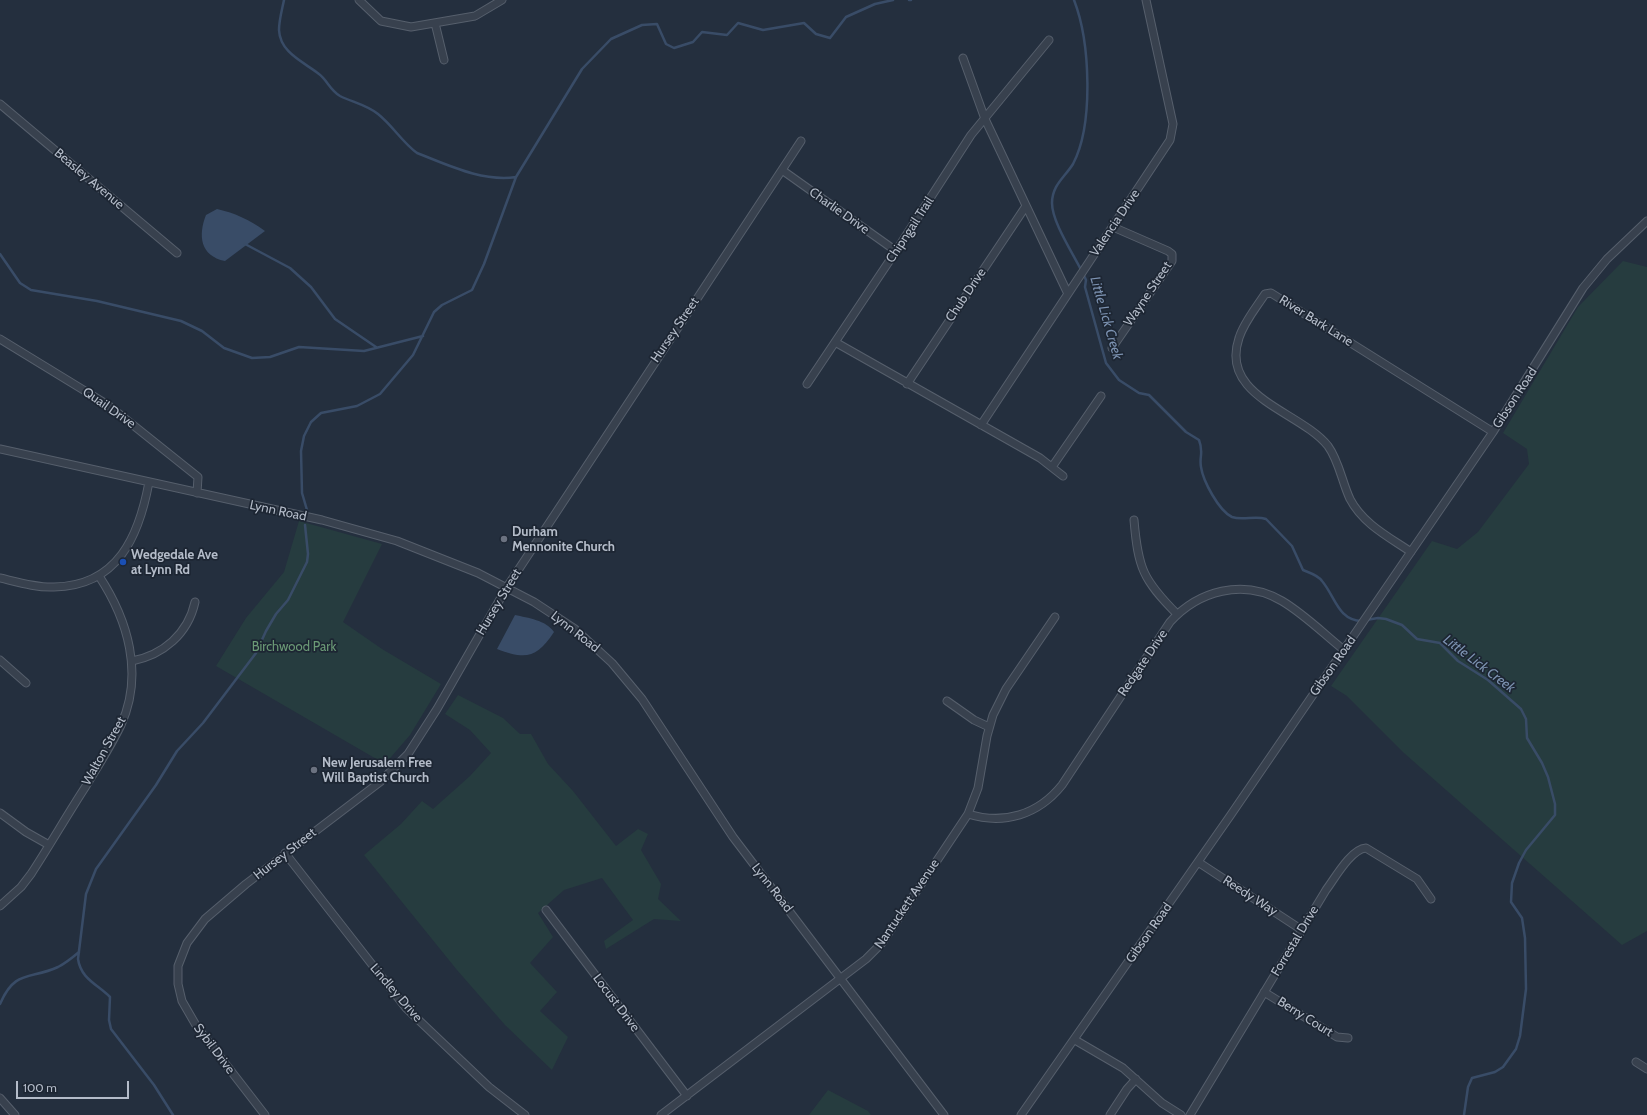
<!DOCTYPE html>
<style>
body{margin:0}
#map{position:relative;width:1647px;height:1115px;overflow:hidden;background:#242f3e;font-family:Cabin,sans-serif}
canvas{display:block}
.scale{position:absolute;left:16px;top:1081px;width:113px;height:18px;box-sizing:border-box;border:2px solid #b4bcc9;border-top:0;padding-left:5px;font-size:12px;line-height:14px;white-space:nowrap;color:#b4bcc9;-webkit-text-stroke:3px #1d2633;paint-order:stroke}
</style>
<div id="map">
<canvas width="1647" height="1115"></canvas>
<div class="scale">100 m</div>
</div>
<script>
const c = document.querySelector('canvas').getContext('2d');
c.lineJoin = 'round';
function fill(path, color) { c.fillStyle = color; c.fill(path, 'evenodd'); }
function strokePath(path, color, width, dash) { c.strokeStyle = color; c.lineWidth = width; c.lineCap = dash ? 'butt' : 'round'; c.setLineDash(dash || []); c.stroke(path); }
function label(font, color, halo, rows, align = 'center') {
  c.font = font + ' Cabin,sans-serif'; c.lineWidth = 3.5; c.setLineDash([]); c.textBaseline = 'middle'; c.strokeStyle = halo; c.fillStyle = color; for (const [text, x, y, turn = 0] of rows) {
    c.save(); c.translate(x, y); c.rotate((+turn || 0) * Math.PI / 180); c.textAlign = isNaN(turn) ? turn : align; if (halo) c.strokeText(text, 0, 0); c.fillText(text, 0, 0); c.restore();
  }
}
const green = new Path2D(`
 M1623 261 1647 267V931L1622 945 1404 753 1347 696 1331 686 1432 541 1457 549 1478 532 1529 464 1527 449 1503 433 1578 307Z
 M299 521 382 544 343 622 382 649 441 684 410 735 385 764 216 666 246 618 284 572Z
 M458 695 503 718 520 734H531L548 764 573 791 616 846 638 829 648 834 641 850 661 884 658 899 681 921 654 919 606 949 604 941 633 920 602 878 564 890 538 913 553 937 530 963 557 992 540 1011 568 1037 552 1070 505 1025 457 970 364 855 401 824 422 801 433 809 470 776 491 753 470 730 445 714Z
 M828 1090 868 1111 871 1115H809Z`);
const water = new Path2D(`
 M217 209C235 213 250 220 265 231L225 261C200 256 198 235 206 215Z
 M515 615C528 618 546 620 554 632 537 658 526 660 497 649Z`);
const stream = new Path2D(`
 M284 0C282 10 279 20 279 30 280 53 304 62 319 74 327 80 330 90 340 96 352 102 367 105 378 114 393 126 402 142 417 153 448 165 482 182 516 177
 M909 0H911
 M1074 0C1090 41 1094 124 1073 164 1065 177 1052 185 1052 203 1052 224 1077 259 1086 280L1085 287 1106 363 1119 380 1139 393 1149 395 1186 432 1199 440C1204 453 1199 456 1201 467 1203 481 1219 511 1232 517 1243 521 1255 515 1266 519L1292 546 1303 570C1310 573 1318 575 1322 581 1335 596 1338 621 1362 621
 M245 244 290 268 311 287 335 319 376 347
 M0 254 20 283 31 290 97 301 181 321 202 331 224 348 252 358 270 357 299 347 364 351 423 336
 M307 510 302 493 301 451 304 436 311 422 321 413 357 406 380 394 413 355 434 312 442 305 472 290 484 264 516 177 582 69 611 39 642 25 657 24 666 44 674 48 693 42 702 32 727 35 738 23 763 30 804 23 816 34 830 38 846 17 875 4 893 0
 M1366 620 1378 618 1386 619 1402 625 1417 639 1440 643 1458 661 1488 680 1521 709 1526 719 1527 738 1542 763 1548 777 1555 804V815L1526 850 1519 863 1512 883 1511 902 1522 918 1525 938 1526 989 1520 1036 1516 1049 1503 1067 1495 1072 1472 1078 1468 1087 1464 1115
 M0 1004C15 969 30 980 58 967 66 963 72 958 79 952
 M173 1115 154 1085 111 1029 109 1020 110 997C97 984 81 979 78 959L86 894 96 869 156 785 177 751 203 723 256 653 266 631 276 614 288 600 307 562 308 554 305 525`);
const minor = new Path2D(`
 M359 0 381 21 411 27 475 16 502 0
 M435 23 444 60
 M963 58 985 119 1068 294
 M0 104 177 253
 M782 170 896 251
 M0 339 108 405 198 477 197 493
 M835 342 1040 458 1063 476
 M1112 348 1172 261V254L1168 251 1113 227
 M807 384 896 251 971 135 1049 40
 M907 384 1026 206
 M981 425 1170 140 1173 124 1146 0
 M0 449 322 520 397 541 478 573 534 602 575 629 612 663 642 699 733 837 944 1115
 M1052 467 1101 396
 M1134 520C1138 568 1143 580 1177 614
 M1411 552C1389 537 1363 524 1350 499 1342 482 1339 461 1328 446 1300 411 1219 397 1239 338 1244 322 1256 308 1265 294L1271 293 1493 432
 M0 578C17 582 37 588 54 587 118 586 139 536 149 482
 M0 660 26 683
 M132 661C163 655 188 634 195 602
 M947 701 974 720 989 727
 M0 813 26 832 49 845
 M968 814C1004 825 1038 815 1062 785L1170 622C1198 591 1243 578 1282 601 1304 614 1324 634 1344 650
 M285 853 406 1008 489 1087 525 1115
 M1198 862 1302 930
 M0 906 21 887 31 874C50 845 67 815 86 786 98 766 111 746 121 725 144 674 128 620 99 576
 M546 910 687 1096
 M1264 992 1337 1037 1348 1038
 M1075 1040 1123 1068 1162 1103 1181 1115
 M1636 1062 1647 1069
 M0 1098 15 1115
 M265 1115 197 1027 182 1001 178 984V966L187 943 205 919 246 884 380 782 408 754 437 709 507 587 801 141
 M661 1115 866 959 882 943 968 814 978 788 987 736 993 715 1006 689 1055 617
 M1021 1115 1230 816 1493 432 1583 288 1607 259 1647 221
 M1110 1115 1127 1089 1136 1079
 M1190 1115 1326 890C1335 878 1351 849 1366 848L1417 879 1431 899`);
const markers = [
 [504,539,4,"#6b7280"],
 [123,562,4,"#1a4fb4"],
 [314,770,4,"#6b7280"]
];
const streetNames = [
 ["Beasley Avenue",89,179,40],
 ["Charlie Drive",839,211,35],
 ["Valencia Drive",1115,223,-56],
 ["Chipngail Trail",910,230,-57],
 ["Wayne Street",1148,294,-56],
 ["Chub Drive",966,295,-56],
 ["River Bark Lane",1316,321,32],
 ["Hursey Street",675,330,-56],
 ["Gibson Road",1515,398,-57],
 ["Quail Drive",109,408,35],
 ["Lynn Road",278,511,12],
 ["Hursey Street",499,602,-59],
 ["Lynn Road",575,632,38],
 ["Redgate Drive",1143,663,-56],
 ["Gibson Road",1333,666,-55],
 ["Walton Street",104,751,-61],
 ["Hursey Street",285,854,-38],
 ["Lynn Road",772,888,52],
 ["Reedy Way",1250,896,33],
 ["Nantuckett Avenue",907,904,-56],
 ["Gibson Road",1149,933,-55],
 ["Forrestal Drive",1295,941,-59],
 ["Lindley Drive",396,993,49],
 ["Locust Drive",616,1003,53],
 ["Berry Court",1305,1017,32],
 ["Sybil Drive",214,1049,53]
];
const poiNames = [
 ["Durham",512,532],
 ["Mennonite Church",512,547],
 ["Wedgedale Ave",131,555],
 ["at Lynn Rd",131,570],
 ["New Jerusalem Free",322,763],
 ["Will Baptist Church",322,778]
];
const parkNames = [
 ["Birchwood Park",294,647]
];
const waterNames = [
 ["Little Lick Creek",1106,318,74],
 ["Little Lick Creek",1479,664,37]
];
fill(green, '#263c3f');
fill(water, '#394c67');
strokePath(stream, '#394c67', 2.5);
strokePath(minor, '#565f6c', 9);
strokePath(minor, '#38414e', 7);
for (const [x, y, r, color] of markers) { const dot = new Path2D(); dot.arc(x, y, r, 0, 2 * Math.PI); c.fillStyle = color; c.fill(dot); strokePath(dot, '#1d2633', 1.5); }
label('13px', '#b4bcc9', '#1d2633', streetNames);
label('bold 13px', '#b4bcc9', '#1d2633', poiNames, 'left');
label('13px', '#6b9a76', '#1d2633', parkNames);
label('italic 14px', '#7c92b1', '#1d2633', waterNames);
</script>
